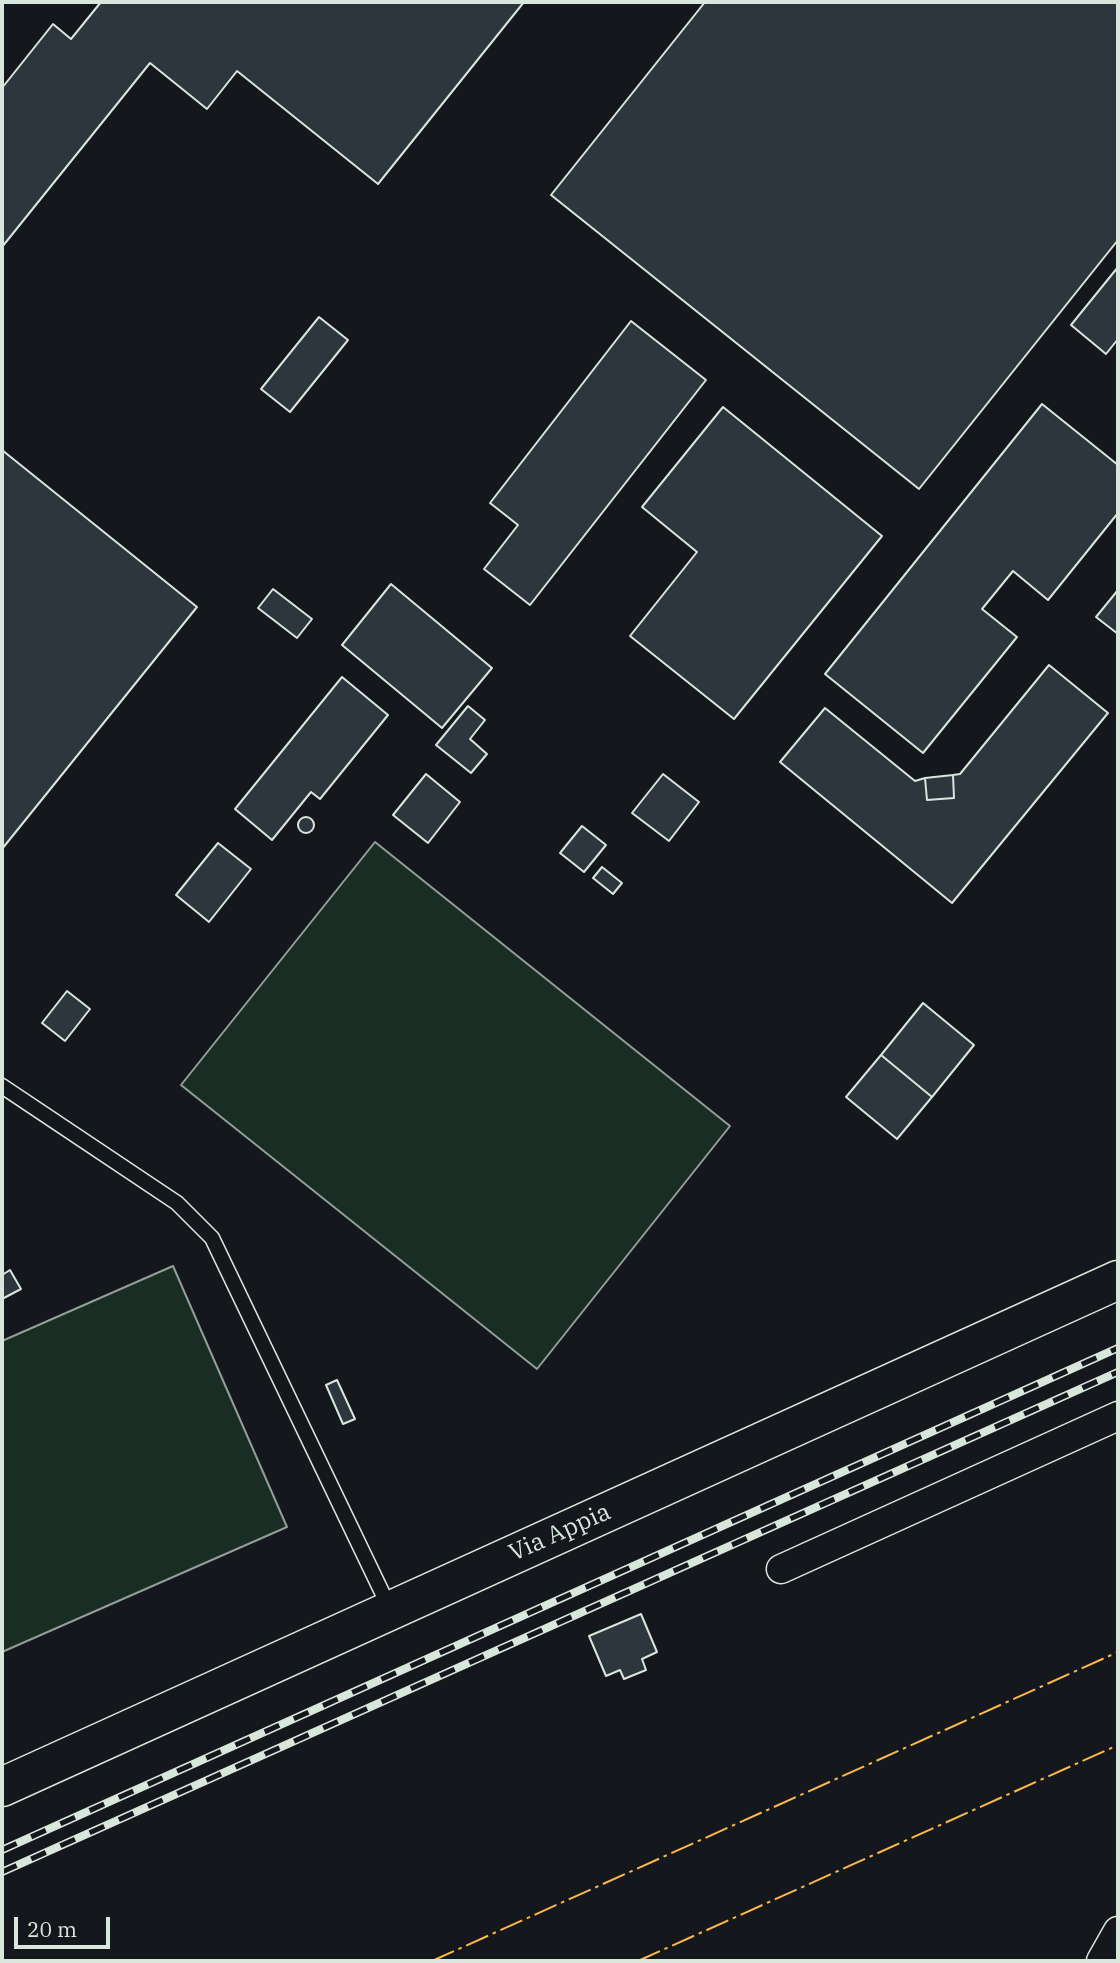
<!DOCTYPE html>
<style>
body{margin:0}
#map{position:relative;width:1120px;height:1963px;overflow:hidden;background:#14181c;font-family:"IBM Plex Serif",serif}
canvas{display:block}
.frame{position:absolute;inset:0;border:4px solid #d8e6dc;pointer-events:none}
.scale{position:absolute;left:14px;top:1917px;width:96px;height:32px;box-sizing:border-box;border:4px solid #d8e6dc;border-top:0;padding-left:9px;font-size:21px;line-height:24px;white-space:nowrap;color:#d8e6dc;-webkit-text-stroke:5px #14181c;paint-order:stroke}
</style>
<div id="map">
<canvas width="1120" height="1963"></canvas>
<div class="frame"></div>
<div class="scale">20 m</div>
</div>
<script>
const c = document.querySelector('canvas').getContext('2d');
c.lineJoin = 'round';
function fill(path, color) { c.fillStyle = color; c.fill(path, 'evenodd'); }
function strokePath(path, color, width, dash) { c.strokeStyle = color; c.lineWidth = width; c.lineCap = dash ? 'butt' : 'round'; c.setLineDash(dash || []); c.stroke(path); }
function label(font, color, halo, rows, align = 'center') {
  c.font = font + ' "IBM Plex Serif",serif'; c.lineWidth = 5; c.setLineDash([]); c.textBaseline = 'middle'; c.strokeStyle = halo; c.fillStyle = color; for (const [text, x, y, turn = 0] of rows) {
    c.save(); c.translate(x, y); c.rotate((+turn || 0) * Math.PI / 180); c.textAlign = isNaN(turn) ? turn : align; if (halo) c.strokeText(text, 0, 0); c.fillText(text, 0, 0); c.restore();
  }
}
const green = new Path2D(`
 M375 842 730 1126 537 1369 181 1085Z
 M173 1266 287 1527 2 1652V1341Z`);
const building = new Path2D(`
 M101 2H524L378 184 237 71 207 109 150 63 2 247V88L53 24 71 39Z
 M705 2H1118V240L919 489 551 195Z
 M1118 267V339L1106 354 1071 325Z
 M319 317 348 340 290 412 261 389Z
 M631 321 706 380 530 605 484 569 518 525 490 503Z
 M1042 404 1118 465V513L1048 600 1013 571 982 609 1017 637 923 753 825 674Z
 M723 407 882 536 734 719 630 636 697 552 642 507Z
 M2 450 197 607 2 849Z
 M391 584 492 668 442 728 342 645Z
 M273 589 312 619 297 638 258 608Z
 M1118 590V634L1096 617Z
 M1049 665 1108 713 952 903 780 762 825 708 915 781 925 778 927 800 954 798 953 775 960 774Z
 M342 677 388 715 320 799 311 792 272 840 235 809Z
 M468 706 485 720 470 739 487 754 471 773 436 745Z
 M426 774 460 802 428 843 393 815Z
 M663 774 699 802 669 841 632 813Z
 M953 775 954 798 927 800 925 778Z
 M298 825a8 8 0 1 1 16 0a8 8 0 1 1-16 0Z
 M582 826 606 845 584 872 560 853Z
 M218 843 251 869 209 922 176 895Z
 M602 867 622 883 613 894 593 878Z
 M67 991 90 1009 65 1041 42 1023Z
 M923 1003 974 1045 932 1097 881 1055Z
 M881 1055 932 1097 897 1139 846 1097Z
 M10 1270 21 1289 2 1299V1275Z
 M337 1380 355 1419 343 1424 326 1385Z
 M641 1614 657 1652 642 1659 646 1670 624 1679 620 1670 606 1676 589 1636Z`);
const service = new Path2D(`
 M2 1086 177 1203 212 1238 390 1609`);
const minor = new Path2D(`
 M781 1569 1118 1416
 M1101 1961 1118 1931`);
const primary = new Path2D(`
 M2 1787 1118 1280`);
const rail = new Path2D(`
 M2 1850 1118 1348
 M2 1872 1118 1372`);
const power = new Path2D(`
 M432 1961 1118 1652
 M638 1961 1118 1745`);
const streetNames = [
 ["Via Appia",560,1533,-24]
];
fill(green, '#1a2d24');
strokePath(green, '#939e99', 2);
fill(building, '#2c363c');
strokePath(building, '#d8e6dc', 2);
strokePath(service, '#d8e6dc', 17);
strokePath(minor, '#d8e6dc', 31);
strokePath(primary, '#d8e6dc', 41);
strokePath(service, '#14181c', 14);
strokePath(minor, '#14181c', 28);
strokePath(primary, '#14181c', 38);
strokePath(rail, '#d8e6dc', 8);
strokePath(rail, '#14181c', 5, [16]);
strokePath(power, '#ffb74d', 2, [24, 5, 3.5, 5]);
label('24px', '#d8e6dc', '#14181c', streetNames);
</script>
